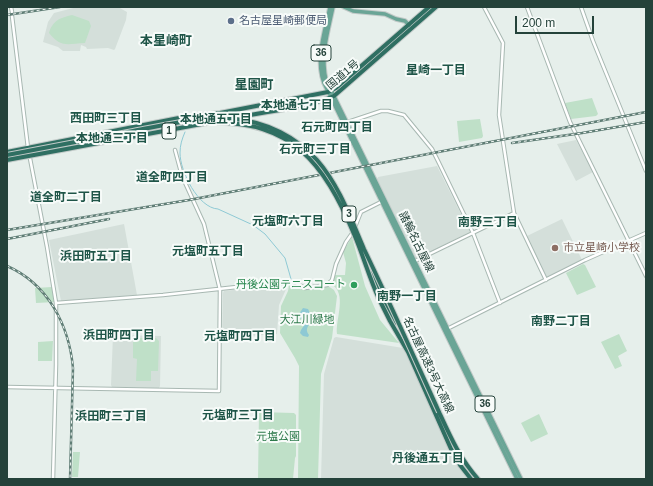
<!DOCTYPE html>
<meta charset="utf-8">
<style>
body{margin:0}
#map{position:relative;width:653px;height:486px;overflow:hidden;background:#e6efeb;font-family:Arial,sans-serif}
canvas{display:block}
.frame{position:absolute;inset:0;border:8px solid #24423a;pointer-events:none}
.scale{position:absolute;left:515px;top:16px;width:79px;height:18px;box-sizing:border-box;border:2px solid #24423a;border-top:0;padding-left:5px;font-size:12px;line-height:14px;white-space:nowrap;color:#24423a;-webkit-text-stroke:3px #f7fbf9;paint-order:stroke}
</style>
<div id="map">
<canvas width="653" height="486"></canvas>
<div class="frame"></div>
<div class="scale">200 m</div>
</div>
<script>
const c = document.querySelector('canvas').getContext('2d');
c.lineJoin = 'round';
function fill(path, color) { c.fillStyle = color; c.fill(path, 'evenodd'); }
function strokePath(path, color, width, dash) { c.strokeStyle = color; c.lineWidth = width; c.lineCap = dash ? 'butt' : 'round'; c.setLineDash(dash || []); c.stroke(path); }
function label(font, color, halo, rows, align = 'center') {
  c.font = font + ' Arial,"Noto Sans JP",sans-serif'; c.lineWidth = 4; c.setLineDash([]); c.textBaseline = 'middle'; c.strokeStyle = halo; c.fillStyle = color; for (const [text, x, y, turn = 0] of rows) {
    c.save(); c.translate(x, y); c.rotate((+turn || 0) * Math.PI / 180); c.textAlign = isNaN(turn) ? turn : align; if (halo) c.strokeText(text, 0, 0); c.fillText(text, 0, 0); c.restore();
  }
}
const built = new Path2D(`
 M77 7H118L127 12 126 20 115 49 114 50 108 48 87 49 86 47 81 45 80 51H63L58 47 43 42 48 22 54 13Z
 M576 140 593 172 576 181 557 144Z
 M437 166 470 232 418 258H416L377 179 378 177Z
 M562 219 582 260 547 278 527 236Z
 M124 224 137 295 61 301 49 240Z
 M285 284 287 287 279 305 277 334 222 338 223 293 224 291Z
 M113 335 161 336 160 386 159 388 112 387 111 385Z
 M336 337 403 348 451 452 469 479H321L324 374 334 338Z`);
const green = new Path2D(`
 M72 15 89 21 91 26 85 43C67 44 61 48 49 33 53 20 60 18 72 15Z
 M592 98 598 114 596 116 571 119 565 103Z
 M480 119 483 136 482 138 459 142 457 121Z
 M352 237 365 286 380 320 399 343 337 334C335 320 348 293 331 284L335 275H345L346 263 343 252Z
 M583 264 585 265 596 287 577 295 566 273Z
 M293 284H296L305 290 328 286 334 290 337 296 332 338 321 374 318 479H298L299 366 295 358 280 333 281 306 288 291 289 285Z
 M52 287 55 302 36 303 35 288Z
 M619 334 627 351 618 356 622 366 615 369 601 342Z
 M133 338H156L159 341 158 371H151V381H136L137 359 133 358Z
 M53 341 52 361H38V342Z
 M259 412 294 413 296 415V456L295 458 293 479H258Z
 M539 414 548 434 531 442 521 423Z
 M73 452H80L78 477H72Z`);
const water = new Path2D(`
 M303 308 308 309 313 319C309 325 304 329 309 335L308 337 303 336 300 333 301 330 305 324 304 320 300 318 299 314Z`);
const stream = new Path2D(`
 M185 132C182 139 180 145 180 153 180 171 198 208 218 209L253 225 265 234 285 258 291 279`);
const minor = new Path2D(`
 M11 7 12 12
 M484 7 503 43 499 115 514 213 546 280
 M527 7 570 122 646 276
 M581 7 593 41 646 171
 M12 16 28 148 47 247 56 303V365L53 479
 M348 122 381 111H388L404 115 432 149 439 163 473 233 500 303
 M355 227 361 212 383 201
 M413 262 514 213
 M56 303 163 295 283 282H294L305 288 327 285 332 280 336 264 346 242 353 232
 M447 329 585 260 646 233
 M7 387 219 391 220 290 204 224 182 176 175 150`);
const major = new Path2D(`
 M330 7C325 31 315 59 324 83L517 479
 M333 7C328 31 320 55 326 80L521 479
 M344 7 353 11 385 14 396 19 405 21 409 25`);
const highway = new Path2D(`
 M234 118C267 111 303 109 334 96L436 7
 M66 147 127 134 130 131
 M7 152 184 117 220 113 328 92 336 88 429 7
 M366 261 383 297 397 323
 M379 299 390 321 408 352 451 449 460 465 471 479
 M439 412C450 436 460 459 478 479`);
const rail = new Path2D(`
 M7 15 60 7
 M512 143 582 133 646 122
 M7 230 189 200 646 112
 M7 239 109 219
 M7 266C48 284 69 325 73 368L70 479`);
const highwayBridge = new Path2D(`
 M7 155C49 147 91 139 133 131 166 125 201 116 235 119 267 122 296 137 317 160 339 185 351 219 364 249 390 303 414 357 439 412
 M7 160 207 123C290 118 324 163 354 234 363 255 369 277 379 299`);
const markers = [
 [231,21,4,"#5c6f8a"],
 [555,248,4,"#8d6e63"],
 [354,285,4,"#2e9e5b"]
];
const shields = [
 [321,53,20],
 [169,131,14],
 [349,214,14],
 [485,404,20]
];
const shieldNames = [
 ["36",321,53],
 ["1",169,131],
 ["3",349,214],
 ["36",485,404]
];
const serviceNames = [
 ["名古屋星崎郵便局",239,21]
];
const streetNames = [
 ["国道1号",343,75,-40],
 ["諸輪名古屋線",416,242,64],
 ["名古屋高速3号大高線",428,365,65]
];
const educationNames = [
 ["市立星崎小学校",563,248]
];
const leisureNames = [
 ["丹後公園テニスコート",346,285]
];
const parkNames = [
 ["大江川緑地",307,320],
 ["元塩公園",278,437]
];
const neighbourhoodNames = [
 ["星崎一丁目",436,71],
 ["本地通七丁目",297,106],
 ["西田町三丁目",106,119],
 ["本地通五丁目",216,120],
 ["石元町四丁目",337,128],
 ["本地通三丁目",112,139],
 ["石元町三丁目",315,150],
 ["道全町四丁目",172,178],
 ["道全町二丁目",66,198],
 ["元塩町六丁目",288,222],
 ["南野三丁目",488,223],
 ["元塩町五丁目",208,252],
 ["浜田町五丁目",96,257],
 ["南野一丁目",407,297],
 ["南野二丁目",561,322],
 ["浜田町四丁目",119,336],
 ["元塩町四丁目",240,337],
 ["元塩町三丁目",238,416],
 ["浜田町三丁目",111,417],
 ["丹後通五丁目",428,459]
];
const quarterNames = [
 ["本星崎町",166,41],
 ["星園町",254,85]
];
fill(built, '#d4dfda');
fill(green, '#bfe0c8');
fill(water, '#8ec9d4');
strokePath(stream, '#8ec9d4', 1);
strokePath(minor, '#a8b8b2', 4.5);
strokePath(major, '#c2cac8', 5.5);
strokePath(highway, '#c2cac8', 6);
strokePath(minor, '#fff', 2.5);
strokePath(major, '#6aa596', 3.5);
strokePath(highway, '#2f6f62', 4);
strokePath(rail, '#5f7d75', 2.5);
strokePath(rail, '#f7fbf9', 1, [3]);
strokePath(highwayBridge, '#c2cac8', 6, []);
strokePath(highwayBridge, '#2f6f62', 4);
for (const [x, y, r, color] of markers) { const dot = new Path2D(); dot.arc(x, y, r, 0, 2 * Math.PI); c.fillStyle = color; c.fill(dot); strokePath(dot, '#f7fbf9', 1.5); }
for (const [x, y, w] of shields) { const box = new Path2D(); box.roundRect(x - w / 2, y - 8, w, 16, 3); c.fillStyle = '#f7fbf9'; c.fill(box); strokePath(box, '#24423a', 1); }
label('bold 10px', '#24423a', null, shieldNames);
label('11px', '#4e5e75', '#f7fbf9', serviceNames, 'left');
label('11px', '#24423a', '#f7fbf9', streetNames);
label('11px', '#785e54', '#f7fbf9', educationNames, 'left');
label('11px', '#27864d', '#f7fbf9', leisureNames, 'right');
label('11px', '#2d7a4b', '#f7fbf9', parkNames);
label('bold 12px', '#1f5548', '#f7fbf9', neighbourhoodNames);
label('bold 13px', '#1f5548', '#f7fbf9', quarterNames);
</script>
